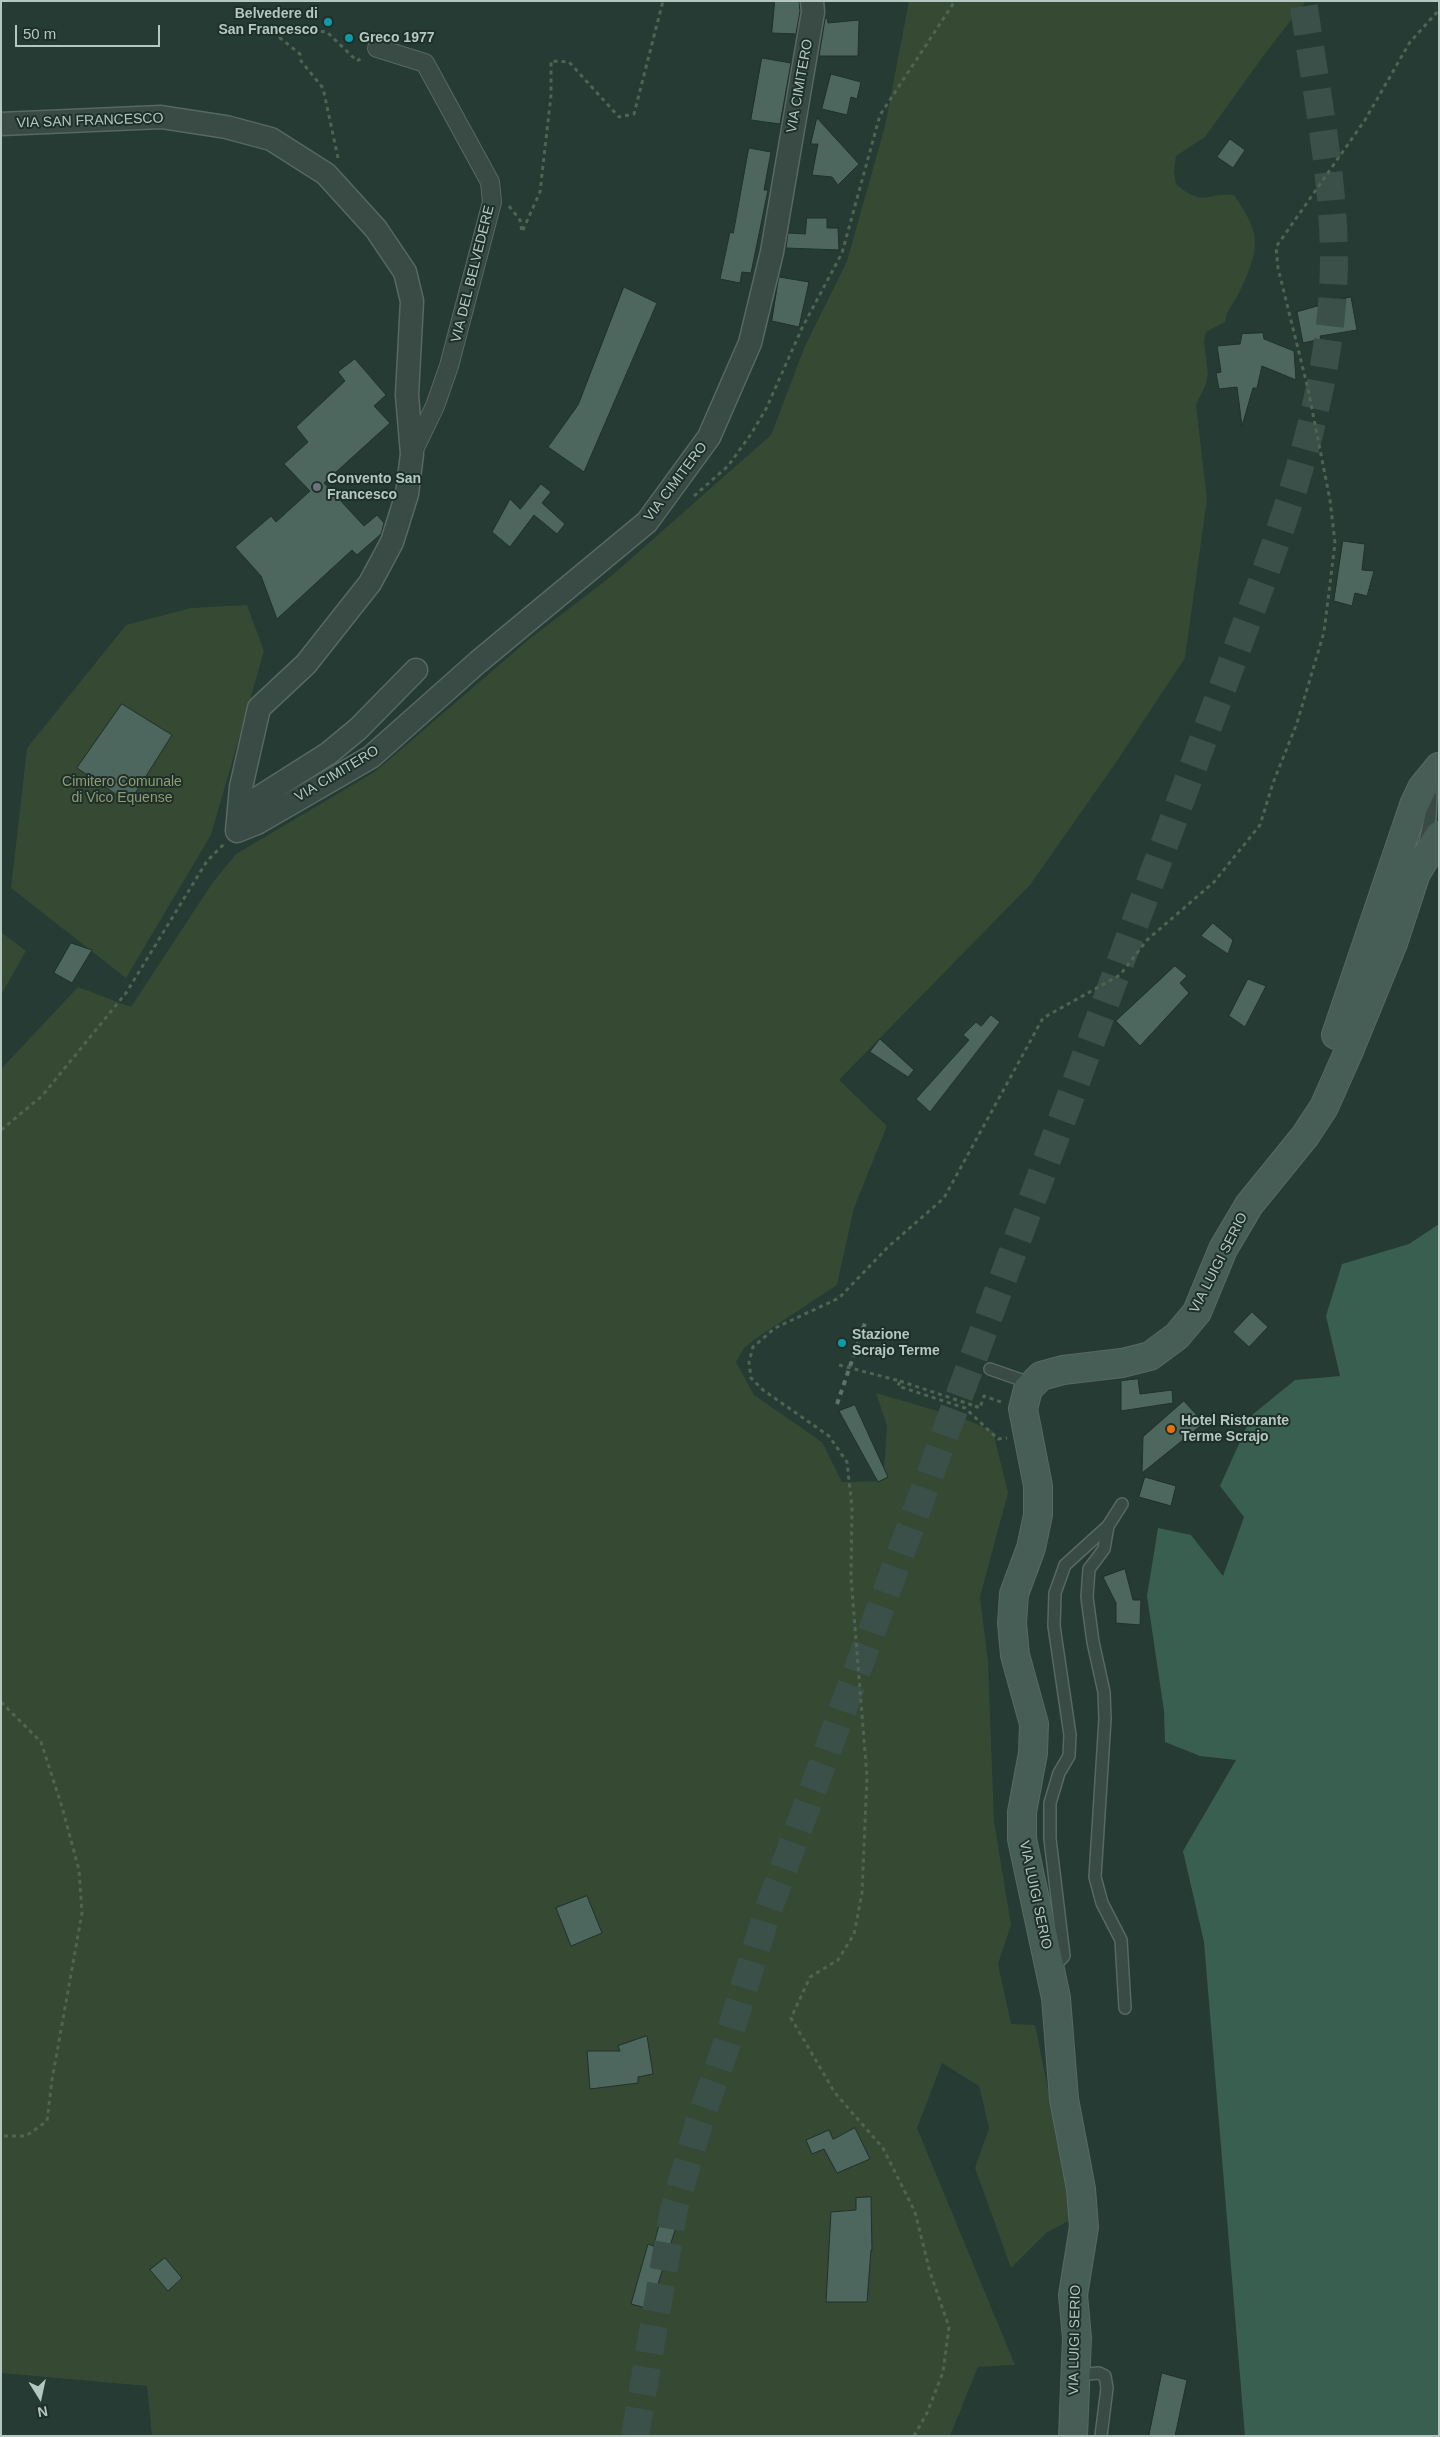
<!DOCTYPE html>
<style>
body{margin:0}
#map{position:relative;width:1440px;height:2437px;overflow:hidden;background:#253b33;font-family:Arial,sans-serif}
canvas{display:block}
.frame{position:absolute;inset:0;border:2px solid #b4c7c0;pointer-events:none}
.north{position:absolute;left:15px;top:2372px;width:50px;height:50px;-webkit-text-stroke:4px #1e3029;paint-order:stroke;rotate:170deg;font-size:14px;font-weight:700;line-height:20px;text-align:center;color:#b4c7c0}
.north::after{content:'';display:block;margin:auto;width:18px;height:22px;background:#b4c7c0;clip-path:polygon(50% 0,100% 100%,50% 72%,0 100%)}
.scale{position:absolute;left:15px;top:25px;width:145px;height:22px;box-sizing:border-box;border:2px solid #b4c7c0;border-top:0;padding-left:6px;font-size:15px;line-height:18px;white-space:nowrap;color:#b4c7c0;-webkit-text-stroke:4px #1e3029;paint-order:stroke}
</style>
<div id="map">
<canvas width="1440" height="2437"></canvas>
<div class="frame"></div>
<div class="north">N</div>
<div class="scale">50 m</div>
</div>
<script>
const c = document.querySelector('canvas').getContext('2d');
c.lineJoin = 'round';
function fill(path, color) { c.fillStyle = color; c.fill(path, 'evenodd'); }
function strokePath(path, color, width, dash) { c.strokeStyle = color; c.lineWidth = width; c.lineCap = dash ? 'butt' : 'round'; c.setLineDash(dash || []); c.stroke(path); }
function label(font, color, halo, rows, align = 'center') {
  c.font = font + ' Arial,sans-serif'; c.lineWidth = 4; c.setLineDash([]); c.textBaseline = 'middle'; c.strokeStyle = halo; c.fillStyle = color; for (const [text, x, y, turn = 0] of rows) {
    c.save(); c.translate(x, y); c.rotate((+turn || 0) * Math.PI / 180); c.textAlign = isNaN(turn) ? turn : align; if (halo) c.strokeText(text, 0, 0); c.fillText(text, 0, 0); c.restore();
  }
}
const green = new Path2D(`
 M909 1H1306L1267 51 1205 137 1176 156 1174 172 1176 184C1205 209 1206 191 1234 195 1262 235 1260 248 1240 291 1234 303 1227 309 1225 322L1206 332 1204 342 1208 374 1206 384 1196 405 1207 499 1185 658 1117 761 1030 885 839 1080 887 1126 854 1208 837 1285 755 1339 744 1348 736 1362 754 1395 822 1442 842 1482 883 1481 887 1426 876 1393 962 1418 993 1431 1008 1493 980 1597 988 1661 994 1821 1011 1925 998 1964 1011 2024 1035 2025 1074 2218 1046 2233 1011 2268 975 2168 989 2128 979 2086 942 2063 917 2128 1015 2365 978 2367 950 2436H152L147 2386 1 2373V1069L78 987 131 1007 213 882 236 854 376 771 528 640 609 578 771 435 805 346 847 261 885 126Z
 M247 605 264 651 211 835 126 978 11 888 27 748 126 625 191 608Z
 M1 932 26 951 1 995Z`);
const water = new Path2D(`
 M1439 1224V2436H1245L1204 1942 1183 1851 1236 1760 1200 1756 1165 1742 1164 1711 1147 1596 1158 1528 1191 1535 1223 1576 1244 1517 1220 1486 1252 1415 1295 1380 1340 1376 1326 1316 1342 1264 1409 1244Z`);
const building = new Path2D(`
 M775 1H799L800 11 796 34 772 33Z
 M827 18 828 23 859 20 858 56H819L825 19Z
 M762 58 791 63 780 124 751 120Z
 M831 74 861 82 857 99 851 97 847 115 822 109Z
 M817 118 859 164 838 185 832 177 812 175 818 144H811Z
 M1230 139 1245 150 1233 168 1217 157Z
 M749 148 771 152 764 190H768L751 273 742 272 740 283 720 279 730 232 733 233Z
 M807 218H827V228H838L839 250 786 248 788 233 805 234Z
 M779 277 809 282 799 327 772 321Z
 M624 287 657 303 584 472 548 447 578 405Z
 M1351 297 1357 330 1320 336 1321 339 1303 343 1297 312Z
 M1263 333 1264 339 1294 351 1296 380 1262 366 1257 388H1253L1242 426 1237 387 1219 389 1216 373 1221 372 1217 346 1240 344 1242 334Z
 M355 359 386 395 374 406 390 423 324 483 364 526 377 515 384 523 381 534 357 555 352 550 277 619 261 576 235 547 271 516 276 522 310 491 284 464 308 442 296 427 345 381 338 372Z
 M541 484 551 492 542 503 565 524 557 534 534 515 510 547 492 532 510 499 520 509Z
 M1343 541 1365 544 1362 570 1374 571 1367 596 1355 593 1352 606 1334 601Z
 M122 704 172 735 129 803 77 768Z
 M1213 923 1233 940 1228 954 1201 936Z
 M71 943 92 950 72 983 54 973Z
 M1175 966 1187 976 1180 983 1189 993 1140 1046 1116 1021Z
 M1248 979 1266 986 1245 1027 1229 1016Z
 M991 1015 1000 1022 930 1112 916 1099 969 1040 963 1035 976 1022 981 1026Z
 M880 1039 914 1070 908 1077 870 1052Z
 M1252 1312 1268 1327 1249 1347 1233 1332Z
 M1138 1379 1140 1394 1172 1390 1173 1403 1121 1411V1381Z
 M1184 1401 1204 1423 1142 1473 1143 1437Z
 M855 1405 888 1477 878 1482 839 1411Z
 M1145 1477 1176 1486 1171 1506 1139 1497Z
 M1125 1569 1133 1600H1141L1140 1625 1116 1623V1603L1103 1577Z
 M587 1896 602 1933 571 1946 556 1908Z
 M647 2036 653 2074 638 2077V2083L590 2089 587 2051H620L618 2046Z
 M855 2128 870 2159 837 2173 824 2149 812 2154 806 2140 829 2130 833 2139Z
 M871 2197 872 2250H871L867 2302H826L831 2212 856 2210V2198Z
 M661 2219 677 2224 650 2309 631 2304 648 2244 653 2246Z
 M165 2258 182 2278 168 2291 150 2270Z
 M1162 2373 1187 2380 1175 2436H1149Z`);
const trunkTunnel = new Path2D(`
 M635 2436 674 2209 699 2123 725 2049 767 1913 1264 576C1301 472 1334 367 1334 256 1333 171 1315 85 1303 1`);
const path = new Path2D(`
 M338 158 323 88 301 61 300 54 280 38 286 30H306L327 32 357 61 363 57
 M509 206 520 220 522 232 540 192 551 95V61L569 62 619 117 634 114 663 1
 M694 496 728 466 751 434 766 409 802 328 842 253 880 115 955 1
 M1 1130 42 1096 126 993 207 861 224 844
 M839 1365 900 1381 898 1386 965 1408 998 1439 1007 1438
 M975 1406 980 1408 984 1396 1001 1402
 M1 1702 41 1742 62 1807 79 1870 82 1913 52 2080 47 2121 26 2136H1
 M914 2436 927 2413 943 2372 949 2327 930 2272 915 2212 883 2148 835 2093 791 2018 810 1977 838 1960 854 1934 862 1893 867 1777 851 1578 852 1508 847 1462 829 1436 763 1390 751 1378 749 1362 753 1347 775 1328 839 1298 888 1247 944 1198 1043 1018 1120 975 1147 940 1214 882 1260 825 1273 783 1297 723 1324 632 1335 543 1330 500 1308 389 1278 268 1276 247 1365 120 1410 42 1439 10`);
const service = new Path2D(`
 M1425 843 1430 818 1431 795
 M990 1369 1033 1384
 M1108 1526 1104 1549 1089 1569 1087 1597 1093 1642 1104 1692 1105 1719 1095 1877 1102 1903 1121 1940 1125 2008
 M1052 1969 1064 1956 1050 1839V1803L1059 1773 1069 1756 1070 1735 1054 1626 1055 1593 1065 1565 1108 1526 1122 1504
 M1076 2375 1099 2373 1105 2376 1107 2388 1101 2436`);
const pedestrian = new Path2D(`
 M377 48 425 63 490 182 492 202 449 366 435 406 412 454`);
const minor = new Path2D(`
 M1 124 161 117 226 127 271 139 326 174 376 229 405 272 412 301 407 395 412 454 407 494 392 542 370 583 306 664 259 708 241 787 237 831 257 823 371 757 478 662 647 522 709 437 750 343 772 252 813 12 812 1
 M257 823 258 798 329 753 358 729 416 670`);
const secondary = new Path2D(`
 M1336 1035 1414 805 1422 788 1439 767
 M1073 2436 1077 2338 1073 2295 1084 2227 1081 2189 1064 2099 1056 1998 1022 1839V1812L1033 1753 1034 1724 1015 1655 1012 1623 1014 1594 1031 1548 1038 1515V1486L1023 1409 1028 1389 1041 1376 1063 1370 1122 1363 1150 1356 1177 1336 1197 1312 1223 1249 1249 1205 1305 1136 1324 1107 1348 1053 1393 943 1416 873 1439 836`);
const rail = new Path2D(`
 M837 1404 865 1323`);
const pathBridge = new Path2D(`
 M900 1381 975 1406`);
const markers = [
 [328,22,5,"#0f9aa8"],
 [349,38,5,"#0f9aa8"],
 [317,487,5,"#6b7280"],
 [842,1343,5,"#0f9aa8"],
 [1171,1429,5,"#e8710a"]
];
const poiNames = [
 ["Belvedere di",318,14,"right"],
 ["San Francesco",318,30,"right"],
 ["Greco 1977",359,38],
 ["Convento San",327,479],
 ["Francesco",327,495],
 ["Stazione",852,1335],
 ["Scrajo Terme",852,1351],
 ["Hotel Ristorante",1181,1421],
 ["Terme Scrajo",1181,1437]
];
const streetNames = [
 ["VIA CIMITERO",800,86,-80],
 ["VIA SAN FRANCESCO",90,121,-2],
 ["VIA DEL BELVEDERE",473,274,-76],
 ["VIA CIMITERO",676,482,-53],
 ["VIA CIMITERO",337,774,-31],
 ["VIA LUIGI SERIO",1219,1263,-63],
 ["VIA LUIGI SERIO",1035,1895,78],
 ["VIA LUIGI SERIO",1075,2340,-89]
];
const parkNames = [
 ["Cimitero Comunale",122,782],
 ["di Vico Equense",122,798]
];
fill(green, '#354933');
fill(water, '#395f51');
fill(building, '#4e675e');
strokePath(building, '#20322b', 1);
strokePath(trunkTunnel, '#3a5048', 28, [28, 14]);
strokePath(service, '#576962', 14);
strokePath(pedestrian, '#576962', 20);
strokePath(minor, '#576962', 25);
strokePath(secondary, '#576962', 30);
strokePath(path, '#506454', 3, [4, 4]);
strokePath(service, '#394b44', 11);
strokePath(pedestrian, '#394b44', 18);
strokePath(minor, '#394b44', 22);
strokePath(secondary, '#475e56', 28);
strokePath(rail, '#5d746b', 4, [5, 5]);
strokePath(pathBridge, '#506454', 3, [4, 4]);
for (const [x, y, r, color] of markers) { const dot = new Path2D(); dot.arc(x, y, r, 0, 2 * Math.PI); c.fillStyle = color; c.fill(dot); strokePath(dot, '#1e3029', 2); }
label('bold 14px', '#b4c7c0', '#1e3029', poiNames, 'left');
label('14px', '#b4c7c0', '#1e3029', streetNames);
label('14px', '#919b74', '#1e3029', parkNames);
</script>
